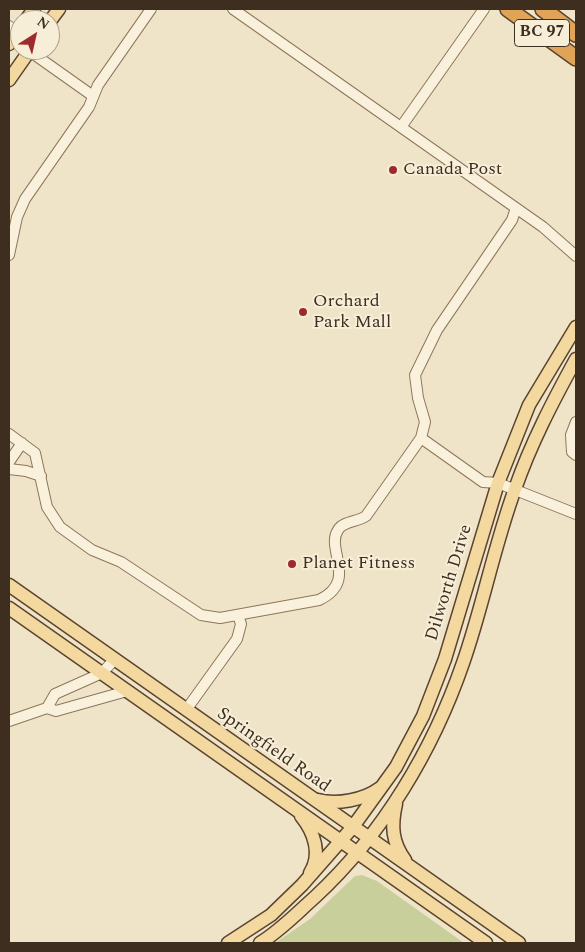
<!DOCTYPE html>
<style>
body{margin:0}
#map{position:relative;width:585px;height:952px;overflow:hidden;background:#f0e4c8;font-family:Spectral,serif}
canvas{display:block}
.frame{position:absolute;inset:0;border:10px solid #3d2e20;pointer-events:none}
.north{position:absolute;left:10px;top:10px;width:50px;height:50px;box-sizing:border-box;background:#f7eed8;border:1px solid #ada18e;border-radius:50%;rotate:35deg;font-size:14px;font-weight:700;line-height:20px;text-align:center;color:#3d2e20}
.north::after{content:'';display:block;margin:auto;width:18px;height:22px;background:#9e2a2b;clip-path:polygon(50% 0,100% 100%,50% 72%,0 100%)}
</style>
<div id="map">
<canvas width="585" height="952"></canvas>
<div class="frame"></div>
<div class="north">N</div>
</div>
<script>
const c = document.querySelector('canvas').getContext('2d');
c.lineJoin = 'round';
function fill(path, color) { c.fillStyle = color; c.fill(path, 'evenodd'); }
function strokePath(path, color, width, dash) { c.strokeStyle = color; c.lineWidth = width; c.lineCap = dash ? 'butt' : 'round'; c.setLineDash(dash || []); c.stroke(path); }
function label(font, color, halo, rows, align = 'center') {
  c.font = font + ' Spectral,serif'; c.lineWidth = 4; c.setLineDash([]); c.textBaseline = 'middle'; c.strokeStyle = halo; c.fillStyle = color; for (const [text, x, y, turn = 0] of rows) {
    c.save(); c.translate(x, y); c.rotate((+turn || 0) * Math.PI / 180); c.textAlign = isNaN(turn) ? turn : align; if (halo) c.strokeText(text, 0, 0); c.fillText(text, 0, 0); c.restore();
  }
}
const green = new Path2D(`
 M362 875 377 881 464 943H275L310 919 355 876Z`);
const minor = new Path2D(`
 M233 9 543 227 576 256
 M9 26 13 38 20 43
 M28 50 93 96
 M401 127 484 9
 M9 255 17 217 25 199 89 107 98 85 151 9
 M576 422 571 435 572 452 576 455
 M9 434 35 453 47 507 60 527 92 550 121 562 201 615 220 618 319 600C359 581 325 549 338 530 343 521 358 522 366 516L421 438 425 422 418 398 415 375 437 330 512 220 516 208
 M421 438 483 482 498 483 576 514
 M9 462 22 443
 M9 469 26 471 41 476
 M47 708 55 694 102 673 115 659
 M186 710 237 639 241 624 238 615
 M9 721 47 708 56 711 127 691`);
const major = new Path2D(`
 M26 20 34 9
 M50 21 59 9
 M9 44 20 28
 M9 80 30 50
 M9 585 519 943
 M9 608 486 943
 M318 800C337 805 364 800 380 788
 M396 804C391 826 392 842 405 860
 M301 816C314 832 322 854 310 873
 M228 943 271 915 302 885 352 828 396 767 423 716 445 659 498 483 529 405 576 327
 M260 943C280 931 297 913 315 897 383 834 433 750 463 663 483 606 494 546 515 489 531 443 553 401 576 359`);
const highway = new Path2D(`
 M508 9 576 58
 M543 9 576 34`);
const markers = [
 [393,170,5,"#9e2a2b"],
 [303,312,5,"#9e2a2b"],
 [292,564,5,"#9e2a2b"]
];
const shields = [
 [542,33,55]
];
const shieldNames = [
 ["BC 97",542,33]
];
const poiNames = [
 ["Canada Post",403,170],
 ["Orchard",313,302],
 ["Park Mall",313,323],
 ["Planet Fitness",302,564]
];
const streetNames = [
 ["Dilworth Drive",450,583,-73],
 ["Springfield Road",273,751,35]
];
fill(green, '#c9cf9b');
strokePath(minor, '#8d765c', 12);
strokePath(major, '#5b4430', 15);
strokePath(highway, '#5b4430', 18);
strokePath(minor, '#faf1dc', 10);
strokePath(major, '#f3d9a0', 12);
strokePath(highway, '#e0a458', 15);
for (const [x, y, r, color] of markers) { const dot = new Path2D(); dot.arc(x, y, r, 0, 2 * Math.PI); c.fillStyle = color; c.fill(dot); strokePath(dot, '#f7eed8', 2); }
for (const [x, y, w] of shields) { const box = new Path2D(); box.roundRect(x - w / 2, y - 13.5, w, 27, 4); c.fillStyle = '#f7eed8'; c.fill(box); strokePath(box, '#3d2e20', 1); }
label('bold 16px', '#3d2e20', null, shieldNames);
label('18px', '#3d2e20', '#f7eed8', poiNames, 'left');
label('18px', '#3d2e20', '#f7eed8', streetNames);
</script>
